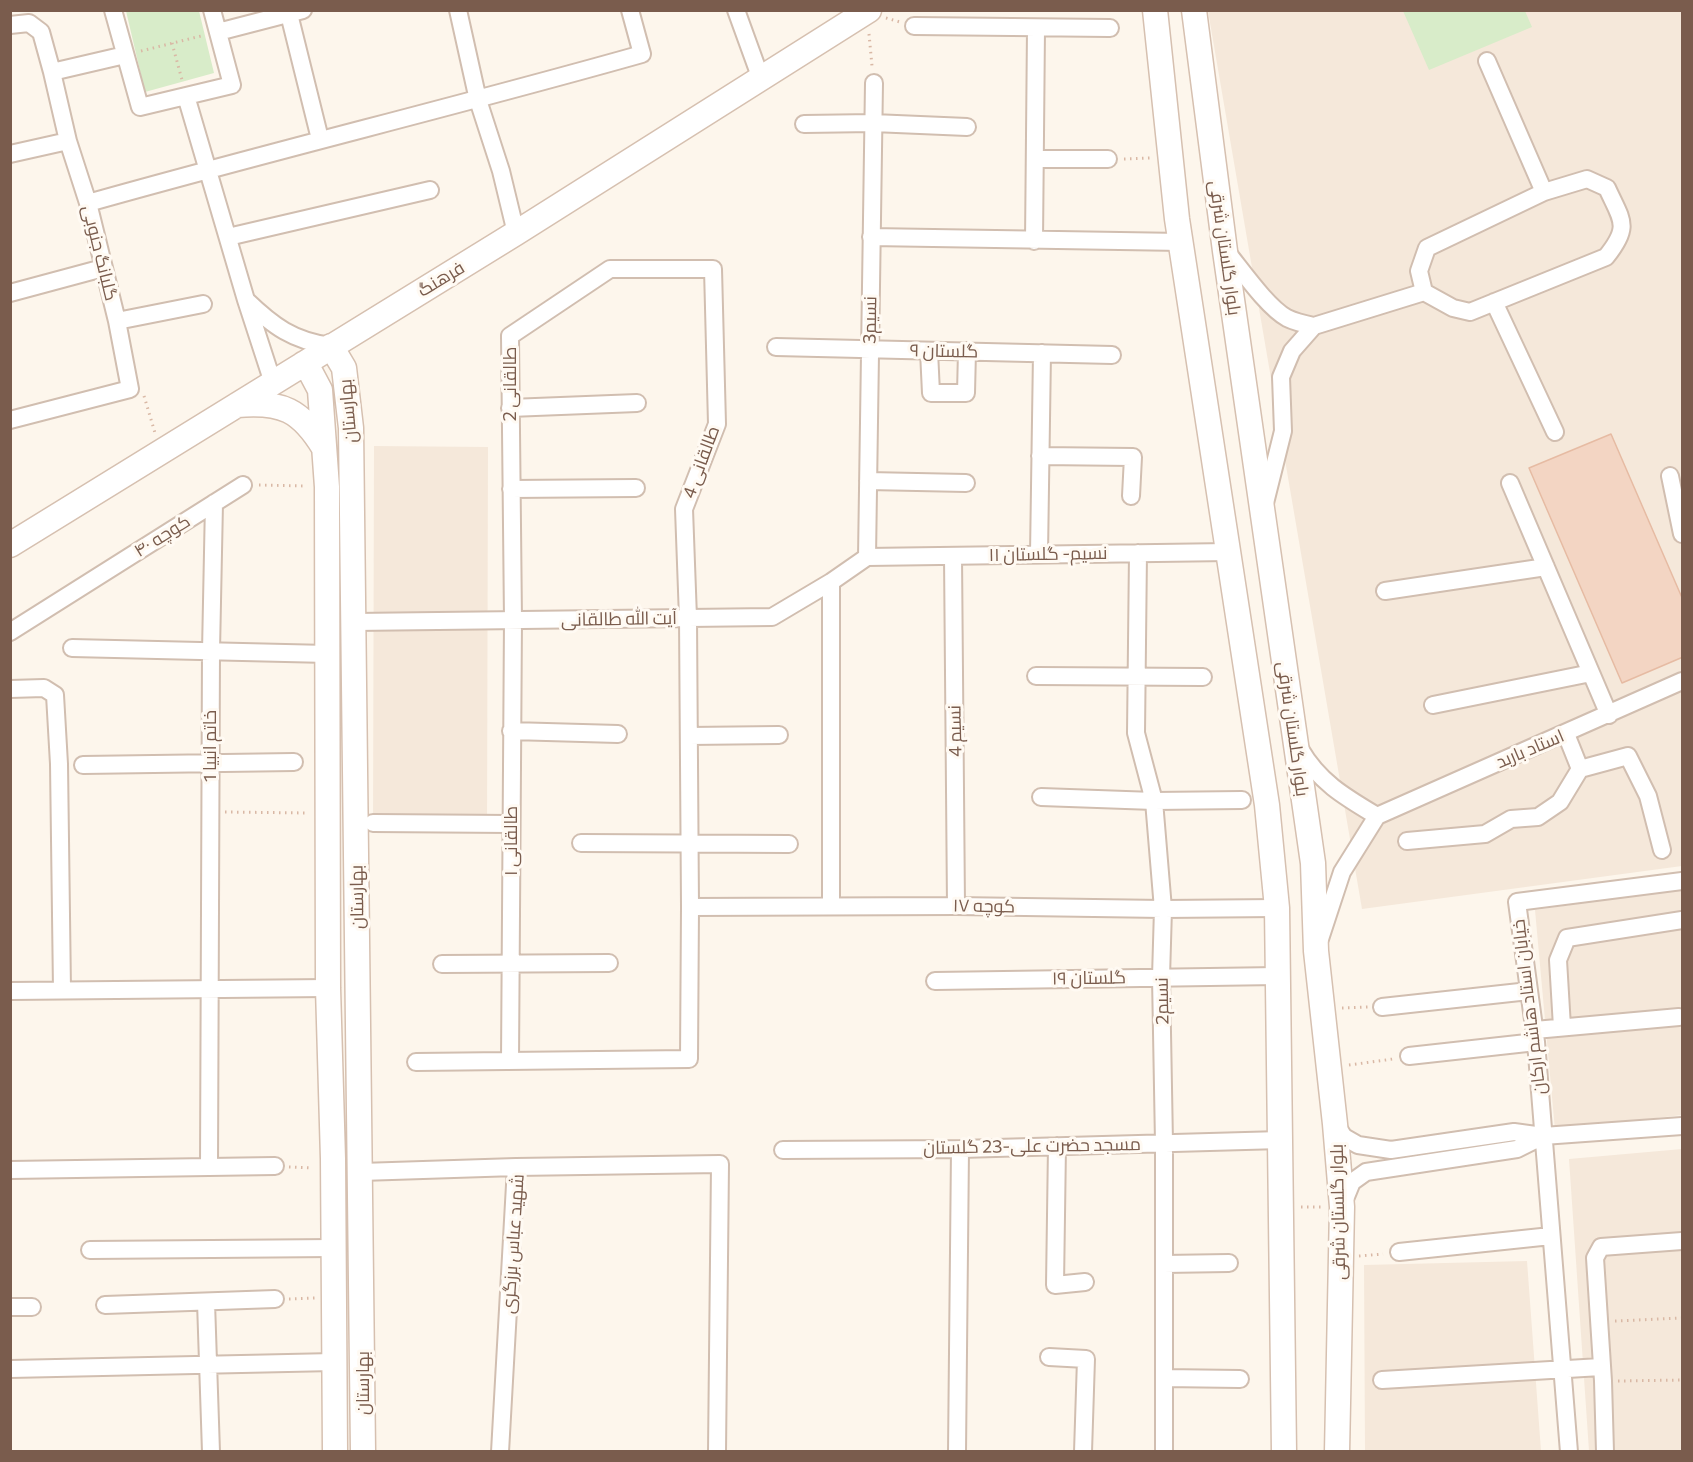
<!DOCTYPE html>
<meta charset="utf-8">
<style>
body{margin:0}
#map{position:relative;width:1693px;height:1462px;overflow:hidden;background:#fdf6ec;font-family:Commissioner,sans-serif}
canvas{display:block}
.frame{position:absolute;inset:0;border:12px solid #7a5c4d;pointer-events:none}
</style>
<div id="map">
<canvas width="1693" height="1462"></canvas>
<div class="frame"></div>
</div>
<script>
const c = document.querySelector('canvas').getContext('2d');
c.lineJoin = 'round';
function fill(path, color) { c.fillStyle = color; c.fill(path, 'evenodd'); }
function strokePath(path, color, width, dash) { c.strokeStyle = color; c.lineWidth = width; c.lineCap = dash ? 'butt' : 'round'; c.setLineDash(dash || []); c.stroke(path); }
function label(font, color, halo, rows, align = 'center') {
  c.font = font + ' Commissioner,Cairo,sans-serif'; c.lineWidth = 6; c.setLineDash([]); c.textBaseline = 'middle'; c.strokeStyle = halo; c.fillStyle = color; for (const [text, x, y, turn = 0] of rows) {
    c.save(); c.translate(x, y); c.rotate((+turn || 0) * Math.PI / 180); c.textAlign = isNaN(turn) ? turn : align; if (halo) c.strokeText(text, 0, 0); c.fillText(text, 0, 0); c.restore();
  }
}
const residential = new Path2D(`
 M1208 11H1682V866L1362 909Z
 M374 446 488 447 487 833 373 832Z
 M1682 889V1115L1555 1130 1535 910Z
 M1682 1149V1451H1589L1569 1159Z
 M1527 1261 1541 1451H1365L1364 1265Z`);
const green = new Path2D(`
 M126 11H199L214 73 145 92Z
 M1403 11H1525L1532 27 1429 70Z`);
const building = new Path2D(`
 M1611 434 1683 600V657L1622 683 1529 468Z`);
const path = new Path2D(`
 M886 18 900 22
 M869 34 872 66
 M172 43 182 80
 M141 51 201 36
 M1124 159 1150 158
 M144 396 155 433
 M259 485 307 486
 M225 812 308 813
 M1342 1008 1368 1007
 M1349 1065 1393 1059
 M289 1167 312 1168
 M1301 1207H1322
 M1359 1256 1383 1254
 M289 1299 316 1298
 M1615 1321 1682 1318
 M1618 1381 1682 1380`);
const street = new Path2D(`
 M113 10 140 107 232 85 212 10
 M288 10 320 139
 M458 10 478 100 501 171 516 233
 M736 10 761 79
 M10 25 29 23 41 32 52 72 68 141 88 203 117 321 130 389 10 420
 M914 26 1110 28
 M218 32 303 10
 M1487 61 1544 192
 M52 72 125 55
 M186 96 246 300
 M804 124 873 123 967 127
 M10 154 68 141
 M1035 159H1108
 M1587 179 1607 188C1622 221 1631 226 1606 257L1470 312 1453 308 1424 292 1419 271 1427 248 1544 192Z
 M88 203C272 151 458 106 642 54L630 10
 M228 237 430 190
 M871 237 1182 242
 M1034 241 1036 29
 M1226 251C1241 269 1267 307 1287 318 1295 322 1304 324 1314 326L1424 292
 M10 293 103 268
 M1494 302 1555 432
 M117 321 203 304
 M776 347 1112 355
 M929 351 931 393H966L967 351
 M273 383 246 300C273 326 293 341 331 346
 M510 408 637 403
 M1040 456 1133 457 1131 496
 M1670 476 1682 534
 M868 481 966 483
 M1510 483 1609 715
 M511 489 636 488
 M1265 503 1283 431 1281 377 1292 351 1314 326
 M1138 553 1136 733 1154 801 1163 909 1161 977 1164 1143V1452
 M1039 554 1042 353
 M953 556 956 906
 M867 557 874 83
 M867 557 1229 552
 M1385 591 1546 567
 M354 622 772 617 831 582 867 557
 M10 632 243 485
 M72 648 328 654
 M1036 676 1203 677
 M10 689 44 688 55 695 59 764 62 990
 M1433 705 1591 673
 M511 731 618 734
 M689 736 779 735
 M1300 749C1319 782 1345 797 1377 816
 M83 765 294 762
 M1580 769 1628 756 1648 796 1662 850
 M1041 797 1154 801 1242 800
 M1377 816 1682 681
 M373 823 511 824
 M1407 841 1485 834 1511 819 1538 817 1560 802 1580 769 1566 734
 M581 843 789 844
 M831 906V582
 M690 907 956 906 1163 909 1277 908
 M1320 939 1342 872 1377 816
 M442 964 609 963
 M935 981 1278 976
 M10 991 328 988
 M1382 1007 1529 991
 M1562 1027 1558 960 1567 938 1682 920
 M1535 1030 1679 1017
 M1409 1056 1536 1042
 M416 1062 689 1059 690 907 688 618 684 509 717 424 713 269H610L510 336 513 620 510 1061
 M1336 1125 1344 1137 1358 1145 1391 1150 1514 1132 1543 1136 1682 1126
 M1057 1146 1055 1285 1085 1282
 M783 1150 960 1149 1281 1140
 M209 1167 211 651 214 503
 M10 1170 275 1166
 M361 1172 516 1167
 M1343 1204 1352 1182 1366 1172 1517 1149 1543 1136
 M90 1250 333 1248
 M1399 1252 1551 1236
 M1164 1264 1229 1263
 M206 1302 211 1452
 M105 1305 275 1299
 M10 1307H32
 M1049 1357 1086 1359 1083 1452
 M10 1369 334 1362
 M1164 1378 1240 1379
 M1382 1380 1601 1367
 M500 1452 516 1167 720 1164 717 1452
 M957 1452 960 1149
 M1569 1452 1536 1042 1517 902 1682 881
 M1605 1452 1603 1381 1595 1258 1601 1247 1682 1241`);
const secondary = new Path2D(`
 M1155 10 1177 219 1267 805 1277 908 1284 1452
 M1194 10 1225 251 1313 863 1316 951 1335 1124 1342 1207 1337 1452
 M331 346 344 368 351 428 363 1452
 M303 364 311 373 320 390 327 487 328 988 333 1159 335 1452
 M237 405C282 401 301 410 324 448
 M10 545 516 233 869 10`);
const streetNames = [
 ["بلوار گلستان شرقی",1225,248,82],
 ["گلبانگ جنوبی",100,253,76],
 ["فرهنگ",441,279,-31],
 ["نسیم3",870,320,-89],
 ["گلستان ۹",944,351,1],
 ["طالقانی 2",510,384,-90],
 ["بهارستان",348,411,-95],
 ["طالقانی 4",701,462,-70],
 ["کوچه ۴۰",162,536,-32],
 ["نسیم- گلستان ۱۱",1048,554,-1],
 ["آیت الله طالقانی",619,619,-1],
 ["بلوار گلستان شرقی",1293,729,82],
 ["نسیم 4",955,731,-91],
 ["خاتم انبیا 1",210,746,-90],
 ["استاد باربد",1530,749,-23],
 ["طالقانی ۱",511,841,-90],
 ["بهارستان",357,897,-91],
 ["کوچه ۱۷",984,906,1],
 ["گلستان ۱۹",1089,978,-1],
 ["نسیم2",1162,1001,-91],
 ["خیابان استاد هاشم ارکان",1529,1007,-97],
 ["مسجد حضرت علی-23 گلستان",1032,1146,-1],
 ["بلوار گلستان شرقی",1338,1212,-91],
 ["شهید عباس برزگری",513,1244,-86],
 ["بهارستان",363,1383,-90]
];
fill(residential, '#f5e8da');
fill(green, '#d8ecc9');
fill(building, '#f3d5c3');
strokePath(building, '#e6bba3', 1.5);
strokePath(street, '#d1beb0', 20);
strokePath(secondary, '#d6c0b0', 27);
strokePath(path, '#d9b8a5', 3, [1.5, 4.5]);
strokePath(street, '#fff', 16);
strokePath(secondary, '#fff', 24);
label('18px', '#7a5c4d', '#fffaf3', streetNames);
</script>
